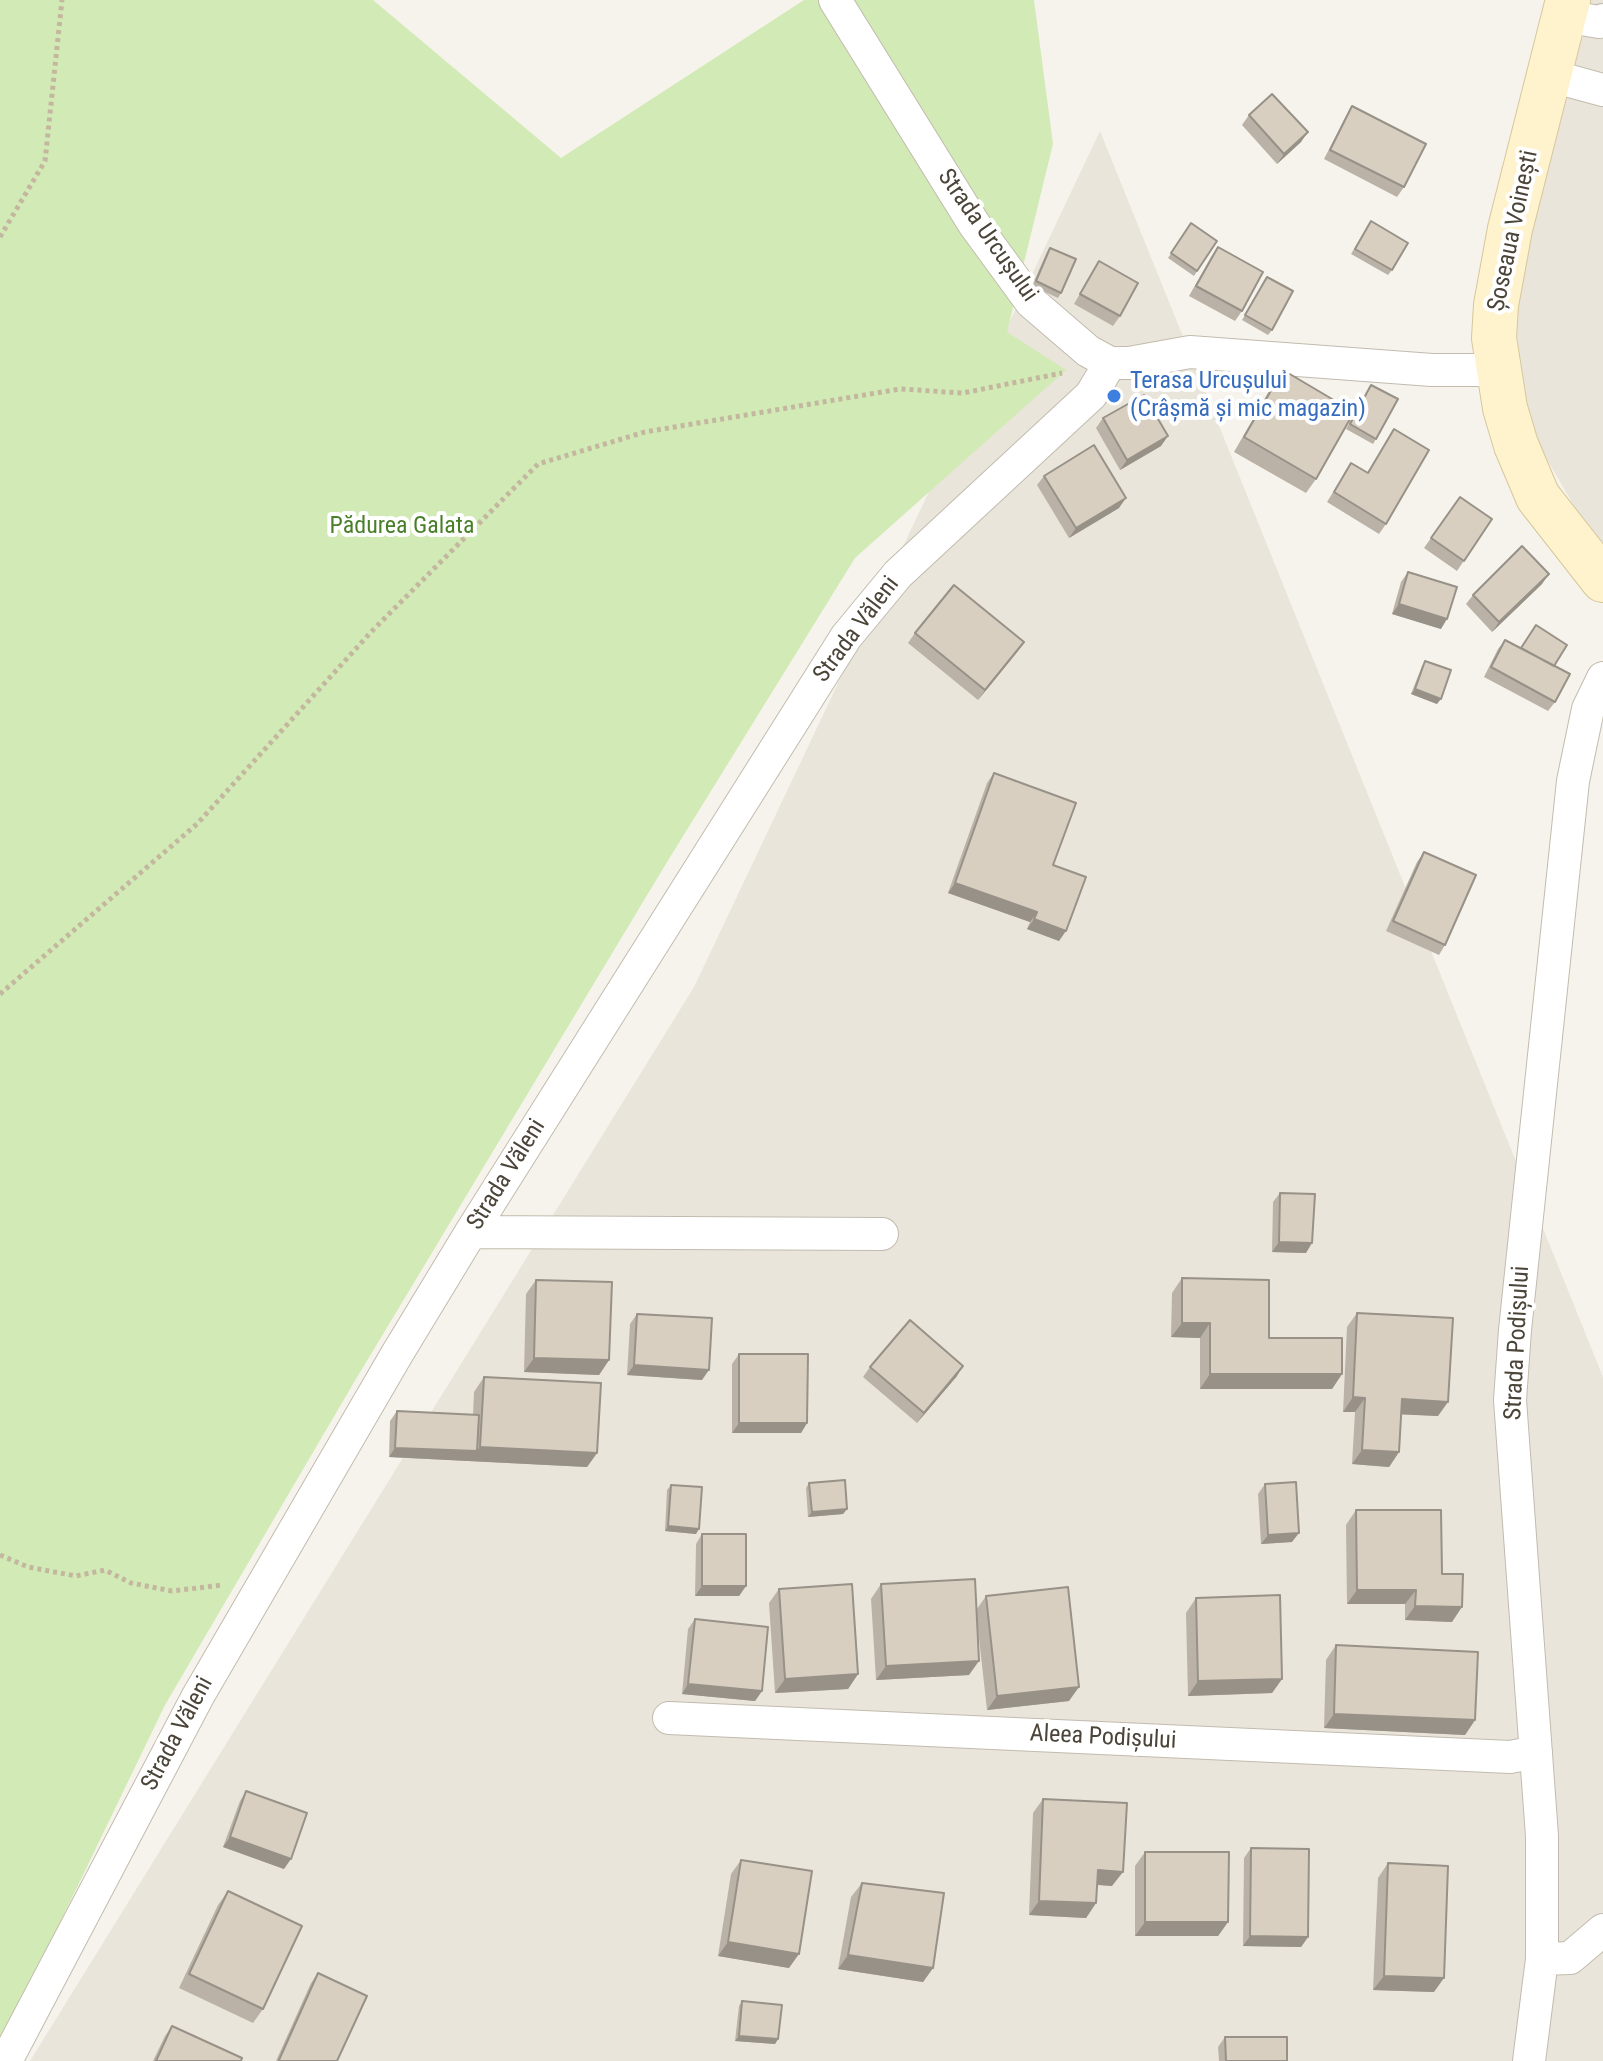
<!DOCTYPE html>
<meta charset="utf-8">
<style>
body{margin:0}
canvas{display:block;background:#f6f3ec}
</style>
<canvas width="1603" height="2061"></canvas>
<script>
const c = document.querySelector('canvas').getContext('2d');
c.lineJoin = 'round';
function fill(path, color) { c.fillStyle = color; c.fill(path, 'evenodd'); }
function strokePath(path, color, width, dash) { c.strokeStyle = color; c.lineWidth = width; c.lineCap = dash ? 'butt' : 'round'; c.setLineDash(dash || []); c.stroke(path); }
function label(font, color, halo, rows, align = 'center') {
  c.font = font + ' "Roboto Condensed",sans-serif'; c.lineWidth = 8; c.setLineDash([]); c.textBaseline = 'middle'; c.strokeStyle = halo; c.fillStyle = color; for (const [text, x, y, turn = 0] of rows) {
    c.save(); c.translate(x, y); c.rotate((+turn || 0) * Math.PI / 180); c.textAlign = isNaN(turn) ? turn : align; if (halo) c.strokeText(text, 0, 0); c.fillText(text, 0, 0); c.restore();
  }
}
const residential = new Path2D(`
 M1584 0H1603V548L1581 518 1541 449 1523 391 1515 316 1532 200Z
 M1100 131 1603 1377V2061H30L694 987Z`);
const green = new Path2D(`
 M0 0H373L561 158 804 0H1034L1053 144 1007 332 1066 370 855 558 664 867 353 1384 165 1705 0 2047Z`);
const path = new Path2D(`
 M0 237 45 161 62 0
 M0 994 197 824 371 632 538 464 645 432 900 389 963 393 1062 373
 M0 1555 28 1567 76 1576 105 1570 131 1583 172 1591 223 1585`);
const street = new Path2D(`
 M835 0 974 224 1031 302 1088 351 1110 363H1129L1190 352 1432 370H1497
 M1564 16 1599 22 1603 20
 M1548 75 1603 90
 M471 1232 882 1234
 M669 1718 1510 1757 1536 1752
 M1542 1959 1570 1958 1603 1930
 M6 2061 198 1696 397 1354 471 1232 846 637 898 574 1091 395 1110 363
 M1529 2061 1542 1959V1836L1510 1400 1515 1330 1573 781 1588 709 1603 678`);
const secondary = new Path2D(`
 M1568 0 1510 229 1496 305 1494 338 1505 408 1516 445 1538 497 1603 580`);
const wall = new Path2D(`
 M1352 106 1404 187 1397 197 1324 159 1346 116Z
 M1249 115 1301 142 1277 164 1242 125Z
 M1191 223 1217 241 1194 276 1168 258Z
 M1368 226 1392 270 1388 275 1351 254Z
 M1218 247 1242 311 1235 321 1189 296 1211 257Z
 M1050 248 1061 293 1058 298 1032 286 1047 252Z
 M1099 261 1120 316 1113 326 1074 304Z
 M1264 282 1272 330 1268 335 1242 320Z
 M1283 370 1316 479 1306 493 1234 452 1273 384Z
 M1371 385 1376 439 1373 444 1346 429Z
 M1103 418 1161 446 1120 470 1096 428Z
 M1394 429 1386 524 1379 534 1327 502 1351 463 1367 473Z
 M1044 476 1119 508 1069 538 1037 485Z
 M1460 497 1492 519 1457 571 1424 548Z
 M1408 572 1441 629 1392 614 1401 582Z
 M1542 584 1492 632 1466 604 1473 595Z
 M915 633 1017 652 978 700 908 643Z
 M1505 640 1554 666 1555 702 1548 711 1484 677 1498 649Z
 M1425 661 1437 704 1411 694 1422 666Z
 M994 773 1053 865 1059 941 1027 929 1030 922 948 893 987 783Z
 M1424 852 1445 945 1439 955 1386 931 1417 862Z
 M1280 1193 1306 1253 1272 1252 1273 1202Z
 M1182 1278 1269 1338 1342 1374 1332 1389H1200V1338L1171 1337 1172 1293Z
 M536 1280 609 1360 599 1375 524 1372 526 1294Z
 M1357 1313 1438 1416 1401 1414 1399 1452 1389 1467 1352 1464 1355 1412H1343L1347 1327Z
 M637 1314 702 1380 627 1375 630 1324Z
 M739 1354 807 1423 801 1433H732V1364Z
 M870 1367 957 1376 917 1423 863 1377Z
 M484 1377 597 1453 587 1467 389 1457 390 1421 397 1411 473 1415 474 1392Z
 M809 1483 847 1509 843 1514 808 1517 806 1488Z
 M1265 1484 1292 1542 1261 1544 1258 1494Z
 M671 1485 696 1534 665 1531 667 1490Z
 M1356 1510 1442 1574 1452 1622 1405 1620V1604H1347L1346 1525Z
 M702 1534 746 1586 739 1596H695L696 1544Z
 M881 1584 977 1609 986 1596 1069 1701 987 1710 978 1629 969 1675 876 1680 871 1599Z
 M779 1589 858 1674 848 1689 775 1693 769 1603Z
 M1196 1598 1282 1679 1272 1693 1188 1696 1186 1613Z
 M695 1619 762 1691 755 1701 682 1694 688 1629Z
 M1336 1645 1475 1720 1465 1735 1324 1728 1326 1660Z
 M246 1791 284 1869 223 1847 240 1801Z
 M1043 1799 1112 1886 1097 1885 1096 1903 1086 1918 1029 1915 1033 1813Z
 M1251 1848 1308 1937 1301 1947 1243 1946 1244 1858Z
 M1145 1852 1228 1922 1218 1936H1135V1866Z
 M741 1860 789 1968 718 1956 731 1874Z
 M1388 1863 1434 1992 1373 1990 1378 1878Z
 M862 1883 933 1968 923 1982 838 1969 851 1897Z
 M228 1891 263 2009 253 2023 179 1988 218 1905Z
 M318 1973 337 2061H276L311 1983Z
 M742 2001 778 2039 775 2044 735 2041 739 2006Z
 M172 2026 241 2061H153L165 2036Z
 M1225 2037 1287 2061H1219L1218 2047Z`);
const shadedWall = new Path2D(`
 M1308 132 1301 142 1277 164 1284 154Z
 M1168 436 1161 446 1120 470 1127 460Z
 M1126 498 1119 508 1069 538 1076 528Z
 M1549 574 1542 584 1492 632 1499 622Z
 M1399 604 1447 619 1441 629 1392 614Z
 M1024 642 1017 652 978 700 985 690Z
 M1415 689 1441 699 1437 704 1411 694Z
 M955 883 1037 912 1030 922 948 893Z
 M1034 919 1066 931 1059 941 1027 929Z
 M1279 1242 1312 1243 1306 1253 1272 1252Z
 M1182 1323H1210L1200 1338 1171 1337Z
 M534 1358 609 1360 599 1375 524 1372Z
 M634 1365 709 1370 702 1380 627 1375Z
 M963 1366 957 1376 917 1423 924 1413Z
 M1210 1374H1342L1332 1389H1200Z
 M1353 1397 1365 1398 1355 1412H1343Z
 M1402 1399 1448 1402 1438 1416 1392 1414Z
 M739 1423H807L801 1433H732Z
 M480 1447 597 1453 587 1467 389 1457 395 1448 477 1451Z
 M1362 1450 1399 1452 1389 1467 1352 1464Z
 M847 1509 843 1514 808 1517 812 1512Z
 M668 1526 699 1529 696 1534 665 1531Z
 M1299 1533 1292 1542 1261 1544 1268 1535Z
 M702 1586H746L739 1596H695Z
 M1357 1590H1416L1405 1604H1347Z
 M1415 1606 1462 1607 1452 1622 1405 1620Z
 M979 1661 969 1675 876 1680 886 1666Z
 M858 1674 848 1689 775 1693 785 1679Z
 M1282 1679 1272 1693 1188 1696 1198 1681Z
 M688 1684 762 1691 755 1701 682 1694Z
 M1079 1687 1069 1701 987 1710 997 1696Z
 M1334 1714 1475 1720 1465 1735 1324 1728Z
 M230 1837 291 1859 284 1869 223 1847Z
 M1098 1870 1123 1872 1112 1886 1088 1884Z
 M1039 1901 1096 1903 1086 1918 1029 1915Z
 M1145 1922H1228L1218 1936H1135Z
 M1250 1936 1308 1937 1301 1947 1243 1946Z
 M728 1942 799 1954 789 1968 718 1956Z
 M848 1955 933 1968 923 1982 838 1969Z
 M1384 1976 1444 1978 1434 1992 1373 1990Z
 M739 2036 778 2039 775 2044 735 2041Z`);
const building = new Path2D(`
 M1272 94 1308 132 1284 154 1249 115Z
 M1352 106 1426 144 1404 187 1330 150Z
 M1371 221 1408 243 1392 270 1355 249Z
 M1191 223 1217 241 1197 271 1171 253Z
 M1218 247 1263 272 1242 311 1196 286Z
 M1050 248 1076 259 1061 293 1036 281Z
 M1099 261 1138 283 1120 316 1080 294Z
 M1267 277 1293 291 1272 330 1245 315Z
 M1283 370 1354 412 1316 479 1244 437Z
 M1371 385 1398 399 1376 439 1350 424Z
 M1144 395 1168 436 1127 460 1103 418Z
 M1394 429 1429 450 1386 524 1334 492 1351 463 1368 473Z
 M1094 445 1126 498 1076 528 1044 476Z
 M1460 497 1492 519 1464 561 1431 538Z
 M1522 546 1549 574 1499 622 1473 595Z
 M1408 572 1457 587 1447 619 1399 604Z
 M954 585 1024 642 985 690 915 633Z
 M1536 625 1567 645 1554 666 1521 648Z
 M1505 640 1570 674 1555 702 1491 667Z
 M1425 661 1451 670 1441 699 1415 689Z
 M994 773 1076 803 1053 865 1086 877 1066 931 1034 919 1037 912 955 883Z
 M1424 852 1476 875 1445 945 1393 921Z
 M1280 1193 1315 1194 1312 1243 1279 1242Z
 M1182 1278 1269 1280V1338H1342V1374H1210V1323H1182Z
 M536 1280 612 1282 609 1360 534 1358Z
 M1357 1313 1453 1318 1448 1402 1402 1399 1399 1452 1362 1450 1365 1398 1353 1397Z
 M637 1314 712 1318 709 1370 634 1365Z
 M910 1320 963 1366 924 1413 870 1367Z
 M739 1354H808L807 1423H739Z
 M484 1377 601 1383 597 1453 480 1447Z
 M397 1411 479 1415 477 1451 395 1448Z
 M845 1480 847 1509 812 1512 809 1483Z
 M1296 1482 1299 1533 1268 1535 1265 1484Z
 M671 1485 702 1487 699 1529 668 1526Z
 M1356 1510H1441L1442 1574H1463L1462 1607 1415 1606 1416 1590H1357Z
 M702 1534H746V1586H702Z
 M975 1579 979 1661 886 1666 881 1584Z
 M852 1584 858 1674 785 1679 779 1589Z
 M1068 1587 1079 1687 997 1696 986 1596Z
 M1280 1595 1282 1679 1198 1681 1196 1598Z
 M695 1619 768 1627 762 1691 688 1684Z
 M1336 1645 1478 1652 1475 1720 1334 1714Z
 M246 1791 307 1813 291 1859 230 1837Z
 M1043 1799 1127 1803 1123 1872 1098 1870 1096 1903 1039 1901Z
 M1251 1848 1309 1849 1308 1937 1250 1936Z
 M1145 1852H1229L1228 1922H1145Z
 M741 1860 812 1871 799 1954 728 1942Z
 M1388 1863 1448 1866 1444 1978 1384 1976Z
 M862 1883 944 1893 933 1968 848 1955Z
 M228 1891 302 1926 263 2009 189 1974Z
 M318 1973 367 1996 337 2061H280L279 2060Z
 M742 2001 782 2005 778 2039 739 2036Z
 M172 2026 242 2058 241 2061H156Z
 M1225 2037H1287V2061H1226Z`);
const markers = [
 [1114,396,8,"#3f7fe0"]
];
const streetNames = [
 ["Șoseaua Voinești",1514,231,-78],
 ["Strada Urcușului",987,236,55],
 ["Strada Văleni",857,630,-53],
 ["Strada Văleni",507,1175,-58],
 ["Strada Podișului",1518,1343,-87],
 ["Strada Văleni",178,1734,-62],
 ["Aleea Podișului",1103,1738,3]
];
const shopNames = [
 ["Terasa Urcușului",1130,382],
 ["(Crâșmă și mic magazin)",1130,410]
];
const parkNames = [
 ["Pădurea Galata",402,527]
];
fill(residential, '#eae5da');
fill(green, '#d2eab5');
strokePath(street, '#c2bbae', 34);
strokePath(secondary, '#d6c79b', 46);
strokePath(path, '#c4b79f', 5, [4, 4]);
strokePath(street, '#fff', 32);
strokePath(secondary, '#fff3cd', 44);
fill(wall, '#bab2a6');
fill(shadedWall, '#979187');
fill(building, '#d8cfc1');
strokePath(building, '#979187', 2);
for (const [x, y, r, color] of markers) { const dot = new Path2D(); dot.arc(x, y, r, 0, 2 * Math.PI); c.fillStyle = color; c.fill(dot); strokePath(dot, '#fff', 3); }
label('24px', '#4b4439', '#fff', streetNames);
label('24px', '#366cbe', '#fff', shopNames, 'left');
label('24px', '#4a7f2a', '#fff', parkNames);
</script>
